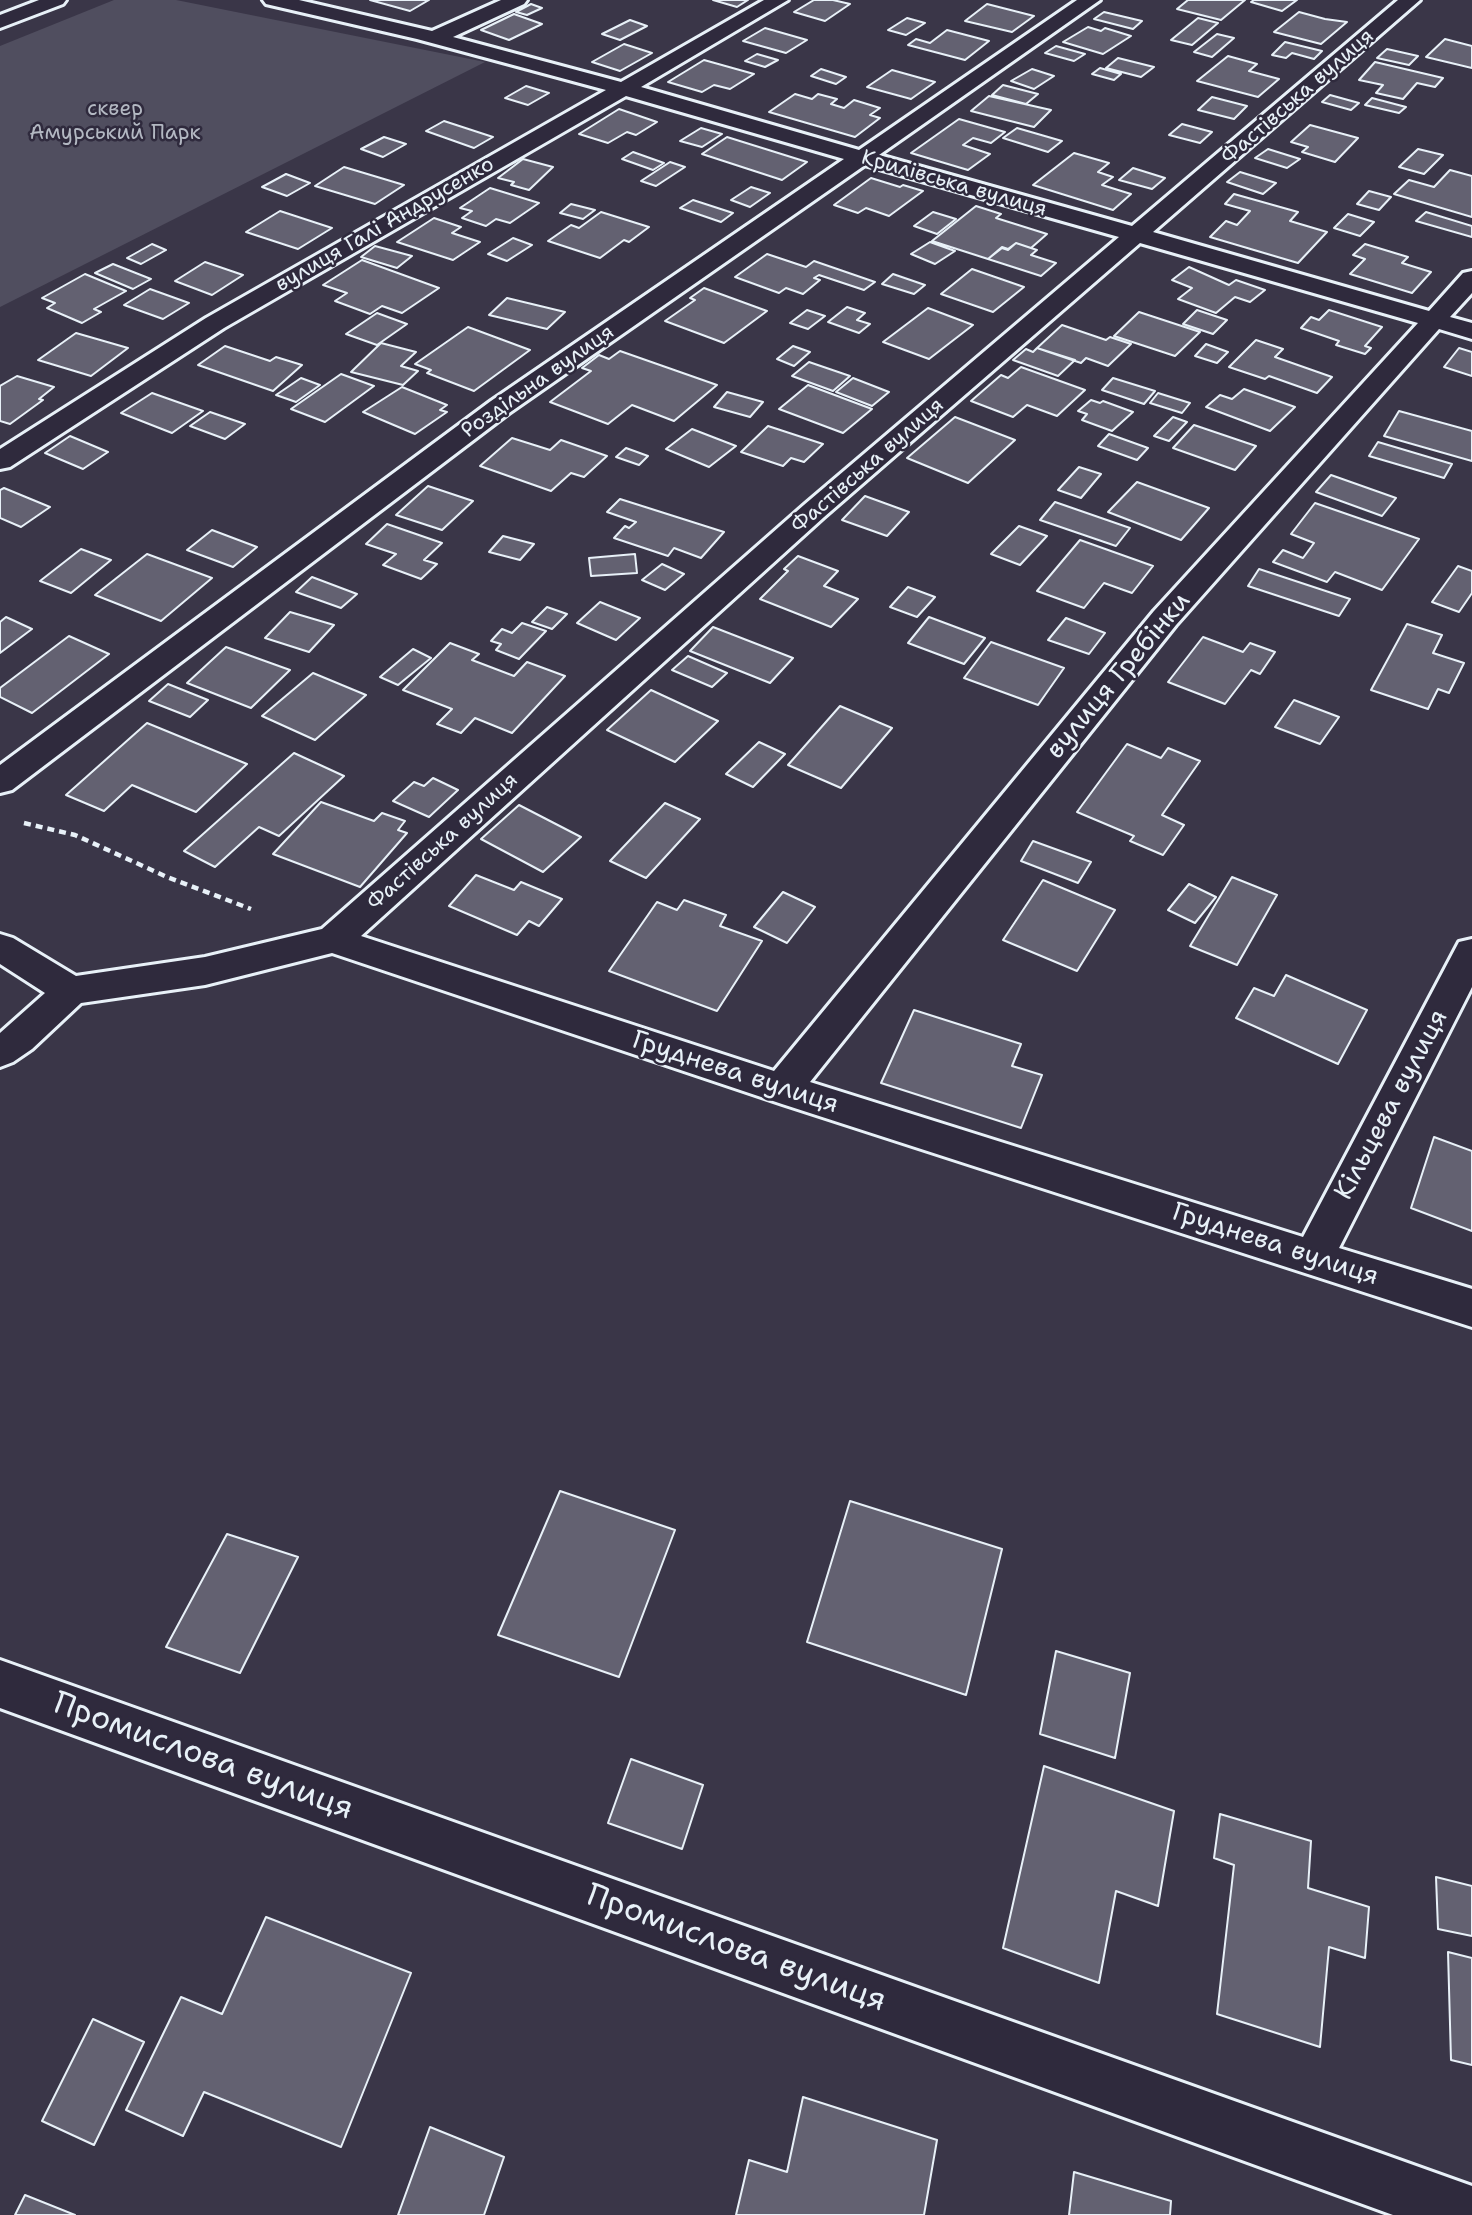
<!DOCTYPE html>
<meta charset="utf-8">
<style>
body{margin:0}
canvas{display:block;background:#3a3648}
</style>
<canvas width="1472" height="2215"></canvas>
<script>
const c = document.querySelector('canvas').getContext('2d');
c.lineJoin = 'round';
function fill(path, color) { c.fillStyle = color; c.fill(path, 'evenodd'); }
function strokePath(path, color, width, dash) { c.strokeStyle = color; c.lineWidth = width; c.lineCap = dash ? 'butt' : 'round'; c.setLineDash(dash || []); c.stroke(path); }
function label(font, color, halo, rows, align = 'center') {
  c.font = font + ' "Shantell Sans",sans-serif'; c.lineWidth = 5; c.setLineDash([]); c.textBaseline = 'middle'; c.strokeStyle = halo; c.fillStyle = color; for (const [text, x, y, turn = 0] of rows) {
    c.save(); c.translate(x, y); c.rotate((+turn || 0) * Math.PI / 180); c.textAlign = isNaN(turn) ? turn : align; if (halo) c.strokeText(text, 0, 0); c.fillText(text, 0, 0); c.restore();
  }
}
const green = new Path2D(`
 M114 0H176L485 62 0 307V46Z`);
const building = new Path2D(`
 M370 0H429L410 11Z
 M713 0H748L737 7Z
 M814 0H833L850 4 825 21 794 12Z
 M1188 0H1245L1221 20 1177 9Z
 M1254 0H1297L1282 11 1251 2Z
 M531 4 542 8 527 15 516 12Z
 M987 4 1034 16 1012 32 965 21Z
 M1104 12 1142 21 1133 29 1094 19Z
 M1299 12 1325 19 1347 22 1321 44 1274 32Z
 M514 14 542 24 509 40 481 30Z
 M907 18 925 23 906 35 888 30Z
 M1198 18 1218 23 1192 45 1171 40Z
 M630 20 647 26 620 40 602 34Z
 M1088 27 1101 31 1105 28 1131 36 1103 54 1063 42Z
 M765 28 807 40 786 53 743 41Z
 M947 30 989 41 965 60 908 45 916 39 930 43Z
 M1217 34 1234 38 1212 57 1194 52Z
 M1445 39 1472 46V68L1426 57Z
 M1285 42 1322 51 1314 59 1292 53 1286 58 1272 55Z
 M624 44 652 53 620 71 592 62Z
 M1056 46 1085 54 1074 61 1045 53Z
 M1387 49 1418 56 1409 65 1377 58Z
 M757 54 778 60 765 67 745 61Z
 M1228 56 1257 64 1249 71 1279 79 1258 97 1197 81Z
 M1118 58 1154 67 1141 77 1106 68Z
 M704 60 754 74 730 89 714 85 702 92 668 82Z
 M1375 62 1443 78 1435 87 1417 83 1403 99 1376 93 1383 85 1359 80Z
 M1100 68 1121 74 1114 80 1092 74Z
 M821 69 846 77 836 84 811 76Z
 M1032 69 1054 76 1034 89 1011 81Z
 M892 70 935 82 911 99 867 87Z
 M1003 85 1038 94 1026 104 992 95Z
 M526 86 549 93 528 105 505 98Z
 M795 94 812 99 818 94 837 99 831 104 844 108 854 100 880 108 870 115 880 118 855 137 769 112Z
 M1330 95 1359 103 1351 110 1322 102Z
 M989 96 1051 110 1034 127 971 111Z
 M1212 97 1247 106 1234 119 1198 110Z
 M1372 98 1406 107 1399 113 1365 105Z
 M619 109 657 122 636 135 627 132 608 143 579 134Z
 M959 119 1005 132 991 143 973 138 963 145 990 154 968 170 911 153Z
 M444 121 493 137 474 148 426 131Z
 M1182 124 1212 132 1200 143 1169 135Z
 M1310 125 1358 138 1335 162 1302 152 1308 147 1291 142Z
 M701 128 722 134 702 147 680 141Z
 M1017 128 1062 141 1048 152 1003 138Z
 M384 137 406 144 383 157 361 149Z
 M727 137 807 162 782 180 702 154Z
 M1268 149 1300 159 1287 168 1255 158Z
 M1418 149 1443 155 1424 174 1399 167Z
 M633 152 664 163 653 170 622 159Z
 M1074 153 1109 163 1098 172 1113 177 1102 185 1131 194 1113 210 1033 185Z
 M523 159 553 167 529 190 511 185 514 182 498 178Z
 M670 162 685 167 656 186 641 181Z
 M344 167 404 185 375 204 315 186Z
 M1133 168 1165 178 1152 189 1119 180Z
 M1450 170 1472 176V217L1394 194 1409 180 1434 187Z
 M1240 172 1276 183 1263 194 1227 182Z
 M286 174 310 183 287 196 262 187Z
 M871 178 900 187 903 185 923 191 889 216 866 208 858 213 834 205Z
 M751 187 770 193 750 207 731 200Z
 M490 188 539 203 510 223 496 219 486 226 462 218 472 211 460 208Z
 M1369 191 1391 197 1379 210 1357 204Z
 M1234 194 1298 212 1290 221 1327 232 1298 263 1210 237 1226 221 1237 225 1250 211 1225 204Z
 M693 200 733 213 721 222 680 208Z
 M571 204 595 210 583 219 560 213Z
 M976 206 1001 214 996 218 1047 234 1031 248 1016 243 1008 249 1002 247 988 259 932 241Z
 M280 211 332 228 298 249 246 232Z
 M601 212 649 227 629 242 624 240 600 258 548 241 571 225 579 228Z
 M933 212 956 219 937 234 914 226Z
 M1426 212 1472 226V237L1416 221Z
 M1348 214 1374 222 1360 236 1334 228Z
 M434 218 461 227 452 233 480 242 453 260 397 242Z
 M513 238 532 245 507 261 488 254Z
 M930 242 955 251 935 264 911 254Z
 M1016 243 1037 250 1031 255 1056 263 1041 276 988 259 1002 248 1008 250Z
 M152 244 166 250 141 264 127 258Z
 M1365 244 1408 257 1402 263 1431 272 1412 293 1350 274 1365 259 1353 255Z
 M375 246 412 256 397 268 361 257Z
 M767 254 806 267 814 261 875 282 864 290 819 275 814 278 820 280 803 294 786 288 779 293 735 277Z
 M362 260 439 288 402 313 382 306 370 314 335 301 347 293 323 285Z
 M205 262 243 275 212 295 175 281Z
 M113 264 151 279 133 289 95 273Z
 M1189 267 1229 285 1236 280 1265 290 1250 302 1235 297 1216 313 1178 299 1192 288 1172 280Z
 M972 269 1024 287 993 312 941 294Z
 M85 274 126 291 94 309 101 312 82 323 47 308 55 303 42 298Z
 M893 274 925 285 914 294 882 284Z
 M704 288 767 311 724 343 665 321 695 300 690 298Z
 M150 289 189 303 163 319 124 305Z
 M507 298 565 312 547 329 489 315Z
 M847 307 865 313 857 320 870 324 859 333 828 322Z
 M928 308 973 325 929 359 883 342Z
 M807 310 825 316 808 329 790 323Z
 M1197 310 1227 320 1213 334 1183 324Z
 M1329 310 1382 327 1365 346 1371 348 1365 354 1336 345 1339 341 1301 328 1311 317 1319 320Z
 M1139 312 1200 332 1175 356 1114 336Z
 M377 313 407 324 377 345 346 334Z
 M1062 325 1106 340 1110 337 1131 344 1108 366 1086 358 1081 363 1037 348Z
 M468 327 530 350 474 391 427 373 431 370 415 364Z
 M76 333 128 348 91 376 38 360Z
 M1256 340 1283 349 1275 357 1332 377 1317 393 1269 376 1265 379 1229 367Z
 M381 343 416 352 401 366 418 371 403 385 351 372Z
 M1206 344 1228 352 1217 363 1195 356Z
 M225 346 270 361 276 357 302 365 273 391 198 365Z
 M793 346 810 352 794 366 777 359Z
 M1037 348 1075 360 1058 376 1013 360 1026 349 1033 352Z
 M1459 348 1472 352V376L1444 367Z
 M620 351 717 385 674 421 632 405 608 424 550 402 591 371 582 368 599 355 609 359Z
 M809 362 850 376 833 391 792 376Z
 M1021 367 1085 390 1057 416 1027 405 1013 417 971 401 1001 375 1008 378Z
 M341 374 374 386 325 422 291 409Z
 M17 376 54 387 39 399 43 400 10 424 0 421V386Z
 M301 378 320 385 296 402 276 395Z
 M853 378 889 392 872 406 836 392Z
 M1113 378 1155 391 1144 404 1102 390Z
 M808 385 872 409 843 433 779 409Z
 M402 387 447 405 440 410 447 412 415 434 363 412Z
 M1244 389 1295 407 1270 431 1206 407 1220 395 1232 399Z
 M727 392 763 402 750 417 714 407Z
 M152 393 203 411 172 433 121 413Z
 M1158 393 1190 403 1182 413 1150 403Z
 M1091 400 1100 403 1103 401 1133 412 1112 431 1082 420 1087 414 1078 411Z
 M1399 411 1472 431V461L1384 436Z
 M210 412 245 424 225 439 190 426Z
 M955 417 1015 440 968 483 907 458Z
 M1173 417 1187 422 1169 441 1154 436Z
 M1194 425 1256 446 1235 470 1173 448Z
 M768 426 823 444 804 462 791 458 783 466 741 452Z
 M692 429 736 446 709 467 666 449Z
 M1109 434 1148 448 1137 460 1098 446Z
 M70 436 108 452 83 469 45 453Z
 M512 438 550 450 561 440 607 456 584 477 571 473 551 491 480 466Z
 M1378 442 1452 464 1444 478 1369 456Z
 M626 448 648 456 639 465 616 457Z
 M1079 467 1101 474 1081 498 1058 490Z
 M1331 475 1396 498 1382 516 1316 492Z
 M1137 482 1209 508 1181 540 1108 512Z
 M428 486 473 501 442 530 396 515Z
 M4 488 50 507 21 527 0 518V490Z
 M865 496 909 512 887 536 842 520Z
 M620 499 724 532 701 558 674 548 668 556 614 538 625 526 629 528 636 522 607 512Z
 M1055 502 1130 528 1116 546 1040 520Z
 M1315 503 1419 539 1382 590 1335 572 1327 582 1273 562 1283 550 1303 558 1314 543 1291 534Z
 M387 524 442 543 424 560 437 564 421 579 383 565 396 554 366 544Z
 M1019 526 1047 536 1020 565 991 554Z
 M212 530 257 547 233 567 187 550Z
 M503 536 534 544 520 560 489 552Z
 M1080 540 1153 566 1132 593 1104 583 1084 608 1037 591Z
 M81 549 111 560 71 593 40 581Z
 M147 554 212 578 161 621 95 595Z
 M635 554 637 573 591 576 589 558Z
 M798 556 838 571 824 586 858 599 831 627 760 599 788 571 784 569Z
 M662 564 684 574 665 590 642 580Z
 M1458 566 1472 571V593L1459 612 1432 602Z
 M1259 569 1350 599 1339 616 1248 586Z
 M312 577 357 594 341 608 296 592Z
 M908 587 935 597 917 617 890 607Z
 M600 602 640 618 616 640 577 623Z
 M547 607 567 614 552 629 532 622Z
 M290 612 334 625 309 652 265 638Z
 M6 617 32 629 0 653V622Z
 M929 617 985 638 964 664 908 643Z
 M1066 618 1105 633 1089 654 1048 640Z
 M522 623 546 631 519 659 496 650 501 644 491 641 502 629 512 633Z
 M1407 624 1442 635 1433 653 1464 663 1449 693 1438 689 1428 709 1371 690Z
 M713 627 793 658 770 683 690 651Z
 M69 636 109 654 32 713 0 697V688Z
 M1203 637 1243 652 1250 643 1275 652 1260 674 1251 670 1225 704 1168 682Z
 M991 642 1064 668 1038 705 964 678Z
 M450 643 479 654 472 660 514 676 527 662 565 676 512 733 475 718 461 733 437 724 452 709 403 690Z
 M226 647 290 670 251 708 187 683Z
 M413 649 431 658 398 685 380 677Z
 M688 656 727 673 712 687 672 670Z
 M313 673 366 695 315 740 262 716Z
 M168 684 208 700 190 717 149 701Z
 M651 690 718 721 675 762 607 730Z
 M1294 700 1339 717 1320 744 1275 727Z
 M840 706 892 728 841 788 788 765Z
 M147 723 247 764 196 812 132 785 104 811 66 795Z
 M759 742 785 754 753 787 726 774Z
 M1127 744 1161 758 1168 748 1200 761 1162 815 1184 825 1163 855 1130 841 1134 836 1077 812Z
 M294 753 344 776 279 836 259 827 215 867 184 851Z
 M433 778 458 790 429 817 393 801 414 782 424 786Z
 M321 802 374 821 382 813 405 821 398 830 407 833 360 887 273 854Z
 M665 803 700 819 646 878 610 861Z
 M519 805 581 837 543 872 481 839Z
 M1033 841 1091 862 1078 883 1021 861Z
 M476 875 514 890 521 882 562 899 539 926 529 921 517 935 449 906Z
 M1232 877 1277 895 1237 965 1190 946Z
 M1043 880 1115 910 1077 971 1003 940Z
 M1189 884 1216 897 1195 923 1168 910Z
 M783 892 815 907 787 943 754 927Z
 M684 900 726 915 720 926 762 941 717 1011 609 971 657 902 677 910Z
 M1286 975 1367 1010 1338 1064 1236 1018 1254 988 1274 996Z
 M914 1010 1021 1044 1012 1066 1042 1075 1021 1128 881 1083Z
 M1434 1137 1472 1151V1231L1411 1208Z
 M560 1491 675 1530 619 1677 498 1635Z
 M850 1501 1002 1549 966 1695 807 1642Z
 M227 1534 298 1557 240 1673 166 1647Z
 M1056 1651 1130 1673 1115 1758 1040 1734Z
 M631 1759 703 1785 682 1849 608 1823Z
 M1044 1766 1174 1811 1158 1906 1116 1891 1099 1983 1003 1948Z
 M1220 1814 1311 1841 1308 1888 1369 1907 1365 1958 1329 1947 1320 2047 1217 2014 1234 1865 1214 1858Z
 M1436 1877 1472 1886V1936L1438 1929Z
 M266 1917 411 1973 341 2147 204 2092 183 2136 126 2110 181 1997 222 2014Z
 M1448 1952 1472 1958V2065L1451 2060Z
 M93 2019 144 2042 94 2145 42 2121Z
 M803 2097 937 2140 924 2215H736L749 2160 787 2172Z
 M430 2127 504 2157 484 2215H398Z
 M1074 2172 1171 2201 1170 2215H1069Z
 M25 2195 75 2215H15Z`);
const path = new Path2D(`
 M24 823 75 835 167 877 251 909`);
const street = new Path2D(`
 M263 0H299L432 31 501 0H527L524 4 453 37 621 82 764 0H788L641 87 859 150 1077 0H1100L879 155 1132 226 1398 0H1420L1153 232 1429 311 1463 273 1472 271V293L1450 317 1472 323V339L1439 329 1176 625 810 1082 1303 1237 1459 942 1472 939V987L1339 1248 1472 1289V1327L782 1104 332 953 205 985 81 1003 32 1049 13 1062 0 1067V1033L45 993 0 964V934L13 938 76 976 205 957 322 929 804 505 1119 237 865 165 509 413 12 790 0 793V765L491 401 844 159 626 96 224 328 10 467 0 469V449L206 318 606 90 417 39 266 4ZM1140 243 1418 323 1154 611 774 1071 361 936 824 517Z
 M0 1660 1472 2186V2215H1393L0 1708Z`);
const secondary = new Path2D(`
 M39 0H66L63 4 0 28V15Z`);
const farStreetnames = [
 ["Фастівська вулиця",1298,97,-41],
 ["Крилівська вулиця",954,184,16],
 ["вулиця Галі Андрусенко",385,225,-30],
 ["Роздільна вулиця",538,382,-35],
 ["Фастівська вулиця",868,466,-41],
 ["Фастівська вулиця",443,842,-42]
];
const farParknames = [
 ["сквер",115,110],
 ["Амурський Парк",115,134]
];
const streetNames = [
 ["вулиця Гребінки",1119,676,-50],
 ["Груднева вулиця",735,1073,18],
 ["Кільцева вулиця",1392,1105,-62],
 ["Груднева вулиця",1275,1245,18]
];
const nearStreetnames = [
 ["Промислова вулиця",203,1757,20],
 ["Промислова вулиця",736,1949,20]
];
fill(green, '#504e5f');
fill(building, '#636171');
strokePath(building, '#e8f1f8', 2);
strokePath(street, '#e8f1f8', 6);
strokePath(secondary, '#e8f1f8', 6);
strokePath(path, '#e8f1f8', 4.5, [7, 5]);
fill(street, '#2f2a3d');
fill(secondary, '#2f2a3d');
label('21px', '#e8f1f8', '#2f2a3d', farStreetnames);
label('21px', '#b3b8c2', '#2f2a3d', farParknames);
label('26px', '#e8f1f8', '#2f2a3d', streetNames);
label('32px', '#e8f1f8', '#2f2a3d', nearStreetnames);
</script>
